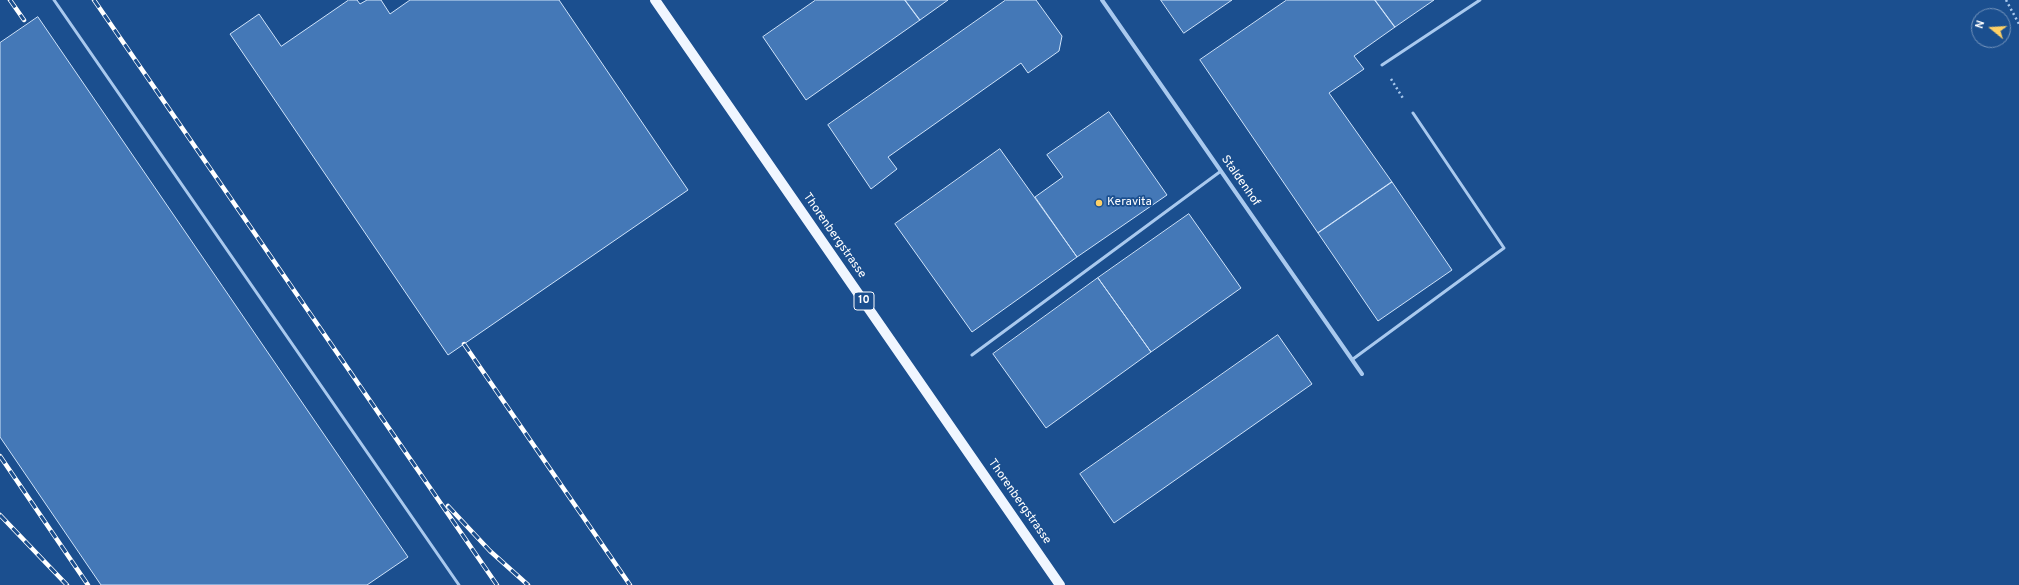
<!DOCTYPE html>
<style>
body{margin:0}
#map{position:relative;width:2019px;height:585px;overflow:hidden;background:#1b4f8f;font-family:Overpass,sans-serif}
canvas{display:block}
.north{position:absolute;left:1971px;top:8px;width:40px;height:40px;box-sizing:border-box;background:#1b4f8f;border:1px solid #7695bc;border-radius:50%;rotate:288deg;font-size:11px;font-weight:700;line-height:16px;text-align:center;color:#fff}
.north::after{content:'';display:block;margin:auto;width:14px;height:18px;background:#ffd166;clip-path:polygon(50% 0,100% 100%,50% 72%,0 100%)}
</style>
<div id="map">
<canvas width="2019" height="585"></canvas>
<div class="north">N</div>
</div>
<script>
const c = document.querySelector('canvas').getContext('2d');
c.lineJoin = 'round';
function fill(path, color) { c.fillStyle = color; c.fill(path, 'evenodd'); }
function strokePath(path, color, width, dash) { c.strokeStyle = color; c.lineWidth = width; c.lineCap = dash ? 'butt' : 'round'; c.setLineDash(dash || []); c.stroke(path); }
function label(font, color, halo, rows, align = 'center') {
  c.font = font + ' Overpass,sans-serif'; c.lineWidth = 3.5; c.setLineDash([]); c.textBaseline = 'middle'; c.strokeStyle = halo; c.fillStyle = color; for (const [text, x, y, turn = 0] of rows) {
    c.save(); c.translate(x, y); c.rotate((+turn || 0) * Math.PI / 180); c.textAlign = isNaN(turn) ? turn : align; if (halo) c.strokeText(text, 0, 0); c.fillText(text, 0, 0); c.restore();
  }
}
const building = new Path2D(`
 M349 0H357L360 4 367 0H381L390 14 410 0H559L688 190 448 355 230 34 259 14 281 46Z
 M816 0H905L920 20 806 100 763 37Z
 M905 0H948L920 20Z
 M1006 0H1036L1062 36 1059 51 1028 73 1021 63 888 157 897 169 871 189 828 125Z
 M1161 0H1232L1184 33Z
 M1287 0H1375L1395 27 1354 56 1364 69 1329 93 1392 182 1318 233 1200 60Z
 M1375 0H1434L1395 27Z
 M38 17 408 557 367 585H101L0 437V43Z
 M1109 112 1167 195 1077 257 1035 197 1063 177 1047 155Z
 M1000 149 1077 257 972 332 895 224Z
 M1392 182 1452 270 1378 321 1318 233Z
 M1189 214 1241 288 1151 352 1098 278Z
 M1098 278 1151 352 1046 428 993 354Z
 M1278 335 1312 384 1114 523 1080 474Z`);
const path = new Path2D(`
 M2006 0 2019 24
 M1391 79 1404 100`);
const service = new Path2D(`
 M54 0 459 585
 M1382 65 1480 0
 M972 355 1221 171
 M1353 359 1504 248 1413 113`);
const minor = new Path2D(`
 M1102 0 1362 374`);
const primary = new Path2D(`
 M655 0 1060 585`);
const rail = new Path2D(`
 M10 0 24 20
 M94 0 497 585
 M464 344 630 585
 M0 456 88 585
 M448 506 490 551 528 585
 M0 515 67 585`);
const markers = [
 [1099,203,4,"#ffd166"]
];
const shields = [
 [864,301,20]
];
const shieldNames = [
 ["10",864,301]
];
const streetNames = [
 ["Staldenhof",1240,181,55],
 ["Thorenbergstrasse",834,236,55],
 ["Thorenbergstrasse",1019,502,55]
];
const poiNames = [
 ["Keravita",1107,203]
];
fill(building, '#4478b7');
strokePath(building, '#cfe3fa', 1);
strokePath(path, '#a9c9ee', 2.5, [2, 3]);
strokePath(service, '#a9c9ee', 3);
strokePath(minor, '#a9c9ee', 4);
strokePath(primary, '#f0f6ff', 10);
strokePath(rail, '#fff', 4.5);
strokePath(rail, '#1b4f8f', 3, [9]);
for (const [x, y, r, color] of markers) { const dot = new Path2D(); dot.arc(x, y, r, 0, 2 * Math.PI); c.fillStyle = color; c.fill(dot); strokePath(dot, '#1b4f8f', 1.5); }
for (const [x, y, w] of shields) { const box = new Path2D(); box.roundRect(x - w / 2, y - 9, w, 18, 3); c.fillStyle = '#1b4f8f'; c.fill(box); strokePath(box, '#fff', 1); }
label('bold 11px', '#fff', null, shieldNames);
label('12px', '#fff', '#1b4f8f', streetNames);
label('12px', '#fff', '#1b4f8f', poiNames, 'left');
</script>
